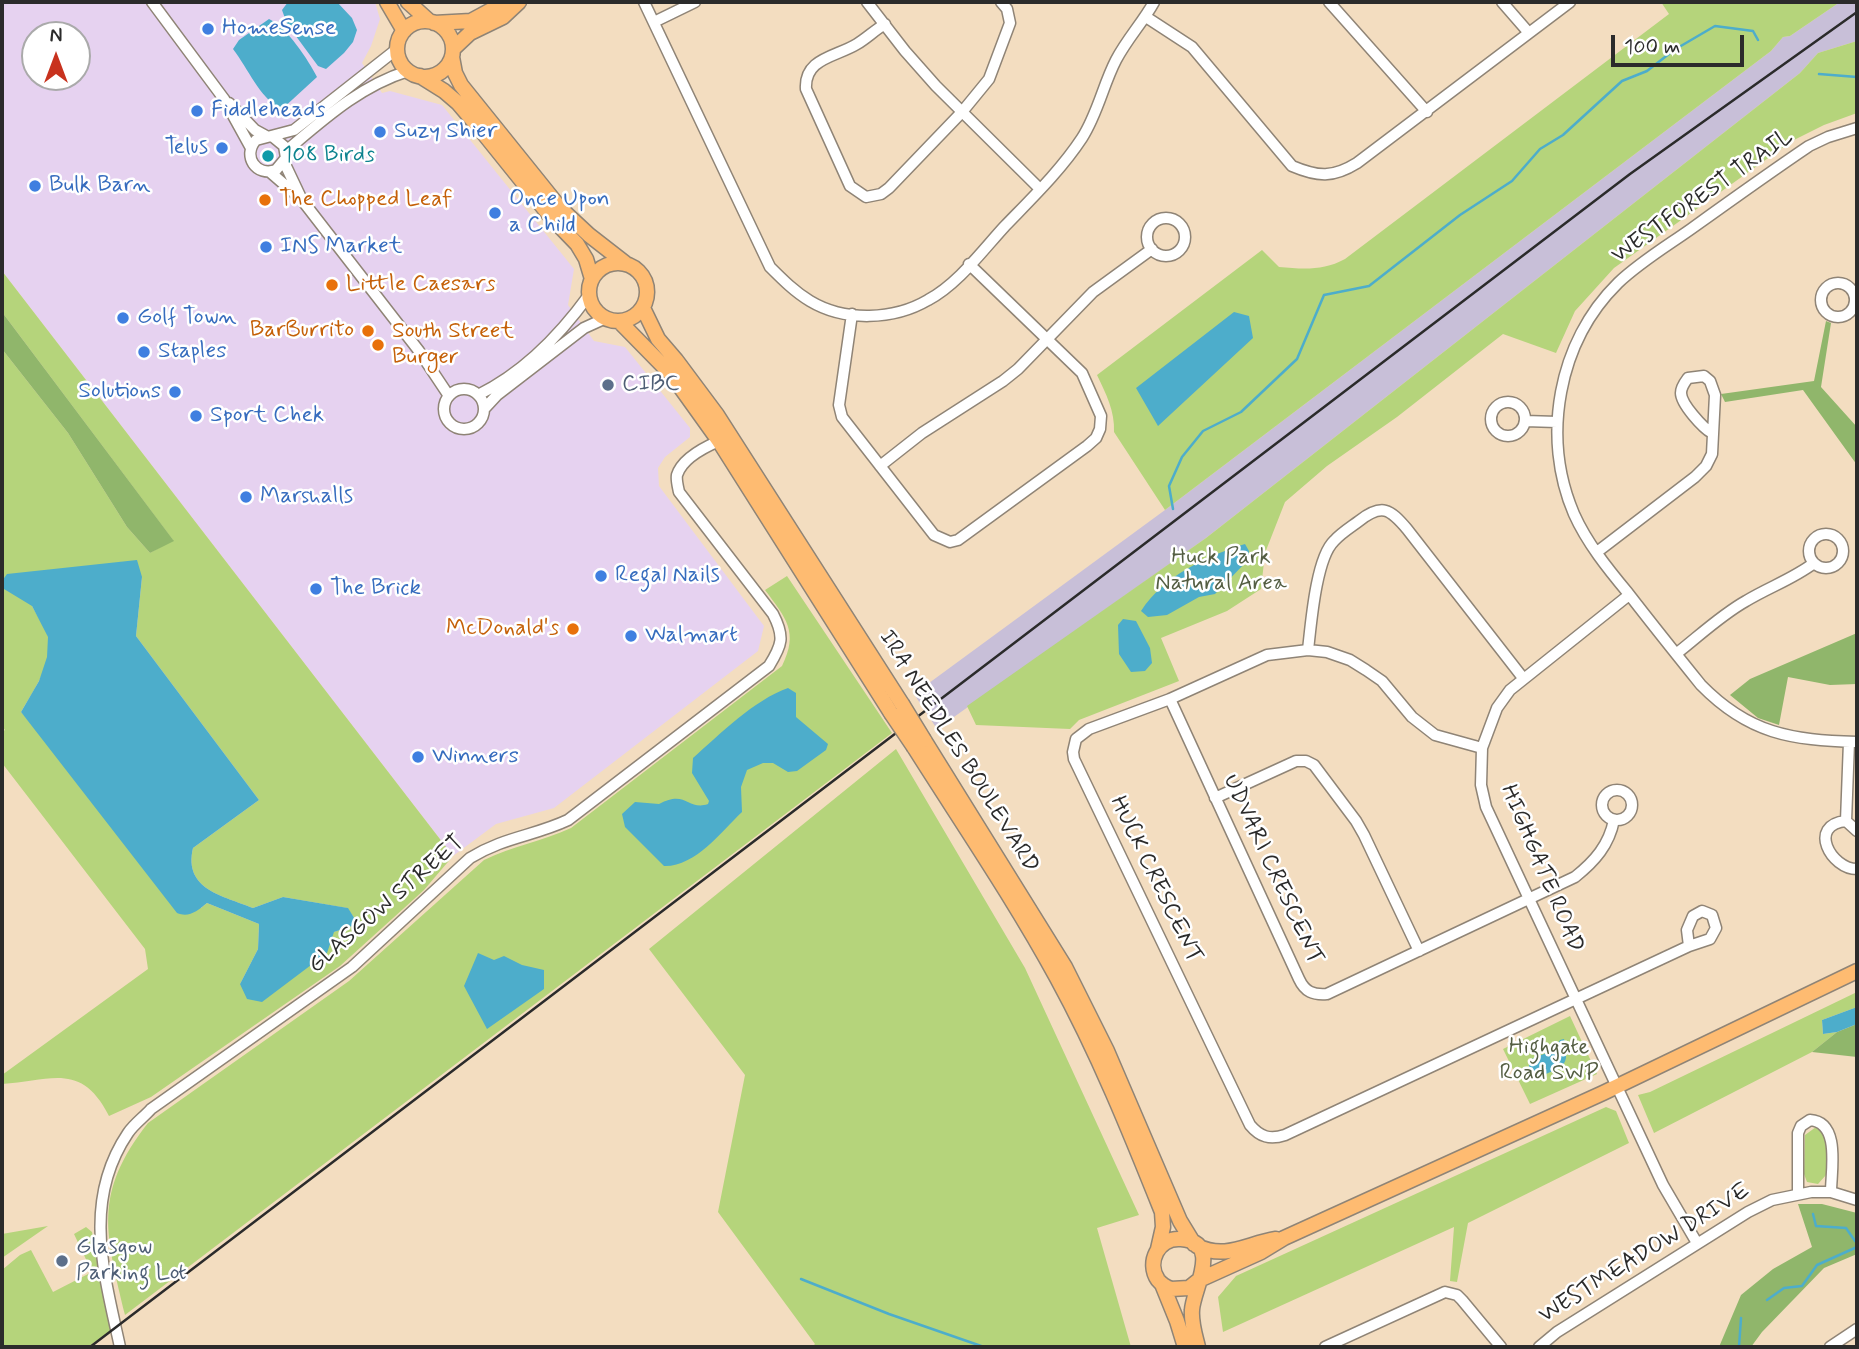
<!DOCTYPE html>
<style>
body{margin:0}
#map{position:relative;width:1859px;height:1349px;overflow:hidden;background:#f3ddc0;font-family:Mynerve,sans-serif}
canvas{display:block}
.frame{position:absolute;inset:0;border:4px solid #2b2b2b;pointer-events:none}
.north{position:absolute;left:21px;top:21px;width:70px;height:70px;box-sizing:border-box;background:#fff;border:2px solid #aaa;border-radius:50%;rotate:0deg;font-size:19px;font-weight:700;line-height:28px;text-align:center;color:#2b2b2b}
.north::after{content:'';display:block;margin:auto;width:24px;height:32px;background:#c8321e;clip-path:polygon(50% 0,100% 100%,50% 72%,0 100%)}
.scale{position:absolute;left:1611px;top:35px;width:133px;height:32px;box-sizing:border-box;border:4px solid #2b2b2b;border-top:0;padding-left:9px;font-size:21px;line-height:24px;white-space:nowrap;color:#2b2b2b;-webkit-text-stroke:5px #fff;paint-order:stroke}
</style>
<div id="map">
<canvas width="1859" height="1349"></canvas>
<div class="frame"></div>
<div class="north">N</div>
<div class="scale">100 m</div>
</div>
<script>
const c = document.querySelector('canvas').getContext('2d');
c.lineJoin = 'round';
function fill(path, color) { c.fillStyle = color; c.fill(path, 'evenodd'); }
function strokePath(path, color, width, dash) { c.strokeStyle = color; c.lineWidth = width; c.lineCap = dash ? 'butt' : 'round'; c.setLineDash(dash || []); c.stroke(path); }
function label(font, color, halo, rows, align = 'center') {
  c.font = font + ' Mynerve,sans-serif'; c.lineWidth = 5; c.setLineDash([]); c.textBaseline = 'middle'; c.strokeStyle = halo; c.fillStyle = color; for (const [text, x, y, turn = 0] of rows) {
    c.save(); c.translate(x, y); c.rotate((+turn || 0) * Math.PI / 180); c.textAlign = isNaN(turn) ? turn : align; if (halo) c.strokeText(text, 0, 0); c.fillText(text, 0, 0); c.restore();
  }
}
const built = new Path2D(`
 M2 2H375L380 19 371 46 362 63 382 93 390 91 442 105 574 269 568 305 594 341 625 347 690 428V437L665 457 658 468 659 486 764 626 758 651 554 808 496 824 453 856 2 271ZM35 35H77V77H35Z`);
const industrial = new Path2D(`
 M1840 2H1857V41L1818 53 1800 73 1206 538 937 729 914 694 1165 510 1771 51 1783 37 1790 36Z`);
const green = new Path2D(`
 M1661 2H1840L1790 36 1783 37 1771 51 1165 510 1114 432C1115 411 1106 394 1097 375L1262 250 1279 267C1303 269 1323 271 1345 259L1669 14Z
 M1857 41V113L1824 125 1792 141 1614 268 1575 311 1556 353 1503 334 1397 417 1327 466 1285 502 1265 553 1261 589 1227 611 1161 638 1179 681 1079 720 1070 729 976 725 967 706 1206 538 1800 73 1818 53Z
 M2 271 453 856 424 890 340 966 151 1097 109 1116C81 1061 51 1081 2 1084V1075L148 969 145 949 2 763V732L5 730 2 726V349L68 433 127 527 150 553 173 540 2 312ZM142 577 136 636 259 800 193 848C183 890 224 896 253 908L283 897 347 908 358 923 334 932 240 984 258 949 259 924 207 903 201 908 21 712C33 691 55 661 48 636 45 626 37 616 32 606Z
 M787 576 892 733 125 1315C106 1234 92 1194 148 1123L349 981 484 860C512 846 543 841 571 828L782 666C799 632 786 618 765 590Z
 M896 749 1025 968 1139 1215 1097 1228 1131 1347H812L815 1344 718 1212 745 1075 649 949Z
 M1857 992V1007L1822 1020 1823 1034 1837 1032 1812 1052 1654 1133 1638 1095 1650 1092Z
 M1570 1016 1597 1074 1530 1104 1503 1049Z
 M1606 1107 1616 1111 1629 1143 1468 1223 1457 1282 1450 1281 1454 1227 1223 1332 1218 1297 1236 1276Z
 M1816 1127 1820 1128 1827 1137 1826 1175 1818 1184 1807 1182 1804 1174 1805 1135Z
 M48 1226 2 1258V1234Z
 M86 1227 92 1232 111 1330 88 1347H2V1270L20 1255 31 1250 53 1292 92 1272 74 1234Z`);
const forest = new Path2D(`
 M2 312 174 541 150 553 127 527 68 433 2 349Z
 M1826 321 1831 323 1821 387 1857 427V465L1803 390 1725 402 1721 394 1814 381Z
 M1857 633V684L1830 685 1788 677 1779 725 1758 718 1730 695 1750 679Z
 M1857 1024V1057L1812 1052 1837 1032Z
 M1798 1204H1822L1857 1213V1254L1824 1268 1762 1332 1751 1347H1719L1741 1295 1773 1269 1812 1247Z`);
const water = new Path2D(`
 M288 2H337L352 18 357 30 353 42 344 53 326 69 318 66 287 24 282 10Z
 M269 19C286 26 309 61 317 77L281 110C258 95 249 70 233 49L239 40Z
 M1234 312 1249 316 1253 338 1158 426 1136 388Z
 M1245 544 1249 551 1248 560 1215 594 1199 597 1167 615 1148 617 1141 611C1164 576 1206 556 1245 544Z
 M137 560 142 577 136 636 259 800 193 848C183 890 224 896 253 908L283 897 348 908 358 924 334 932 327 953 262 1002 247 999 240 984 258 949 259 924 207 903C197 911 189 918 177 913L21 712 39 681 47 657 48 637 32 606 4 589 2 581 7 574Z
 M1123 619 1136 621 1150 648 1152 663 1145 671 1131 672 1119 654 1118 625Z
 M788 688 796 693V717L828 744 826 750 797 771 788 772 773 763H763L747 770 741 787 742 812C721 832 695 867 664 866L625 827 622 814 635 802 659 804C686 789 688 811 708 804L709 801 692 773 693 758C720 734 754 700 788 688Z
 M478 953 494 960 504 956 522 965 544 970V989L487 1029 464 986Z
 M1857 1007V1024L1837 1032 1823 1034 1822 1020Z
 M1564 1039C1570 1068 1564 1065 1540 1077L1529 1068V1060L1554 1050 1560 1040Z`);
const stream = new Path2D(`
 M1819 74 1857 77
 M1173 509 1169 486 1182 457 1203 431 1241 412 1297 359 1324 295 1369 286 1460 215 1512 181 1540 149 1563 135 1622 81 1647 71 1674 50 1715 26 1753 31 1758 40
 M1813 1214 1816 1226 1846 1228 1855 1241H1857
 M801 1279 889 1314 984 1347
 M1767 1300 1784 1288 1802 1286 1817 1265 1857 1247
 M1739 1347 1741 1318`);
const minor = new Path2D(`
 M152 2 224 99 251 148
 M644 2 770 267C783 280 795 292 810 301 845 322 894 320 928 300 958 284 982 251 1005 226 1032 198 1061 170 1082 138 1098 113 1103 85 1116 60 1127 39 1143 22 1154 2
 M867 2 905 51 936 86 1040 189
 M1329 2 1427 112
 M1502 2 1529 33
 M1146 17 1192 47 1292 166C1318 177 1333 178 1357 163L1570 2
 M654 22 695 2
 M885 24C875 30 867 38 857 44 836 57 804 58 806 89L850 186 866 197 881 194 889 188 962 112 989 79 1010 23 1007 9 1001 2
 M229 103 255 130 266 136
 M1857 128 1828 137 1809 146C1769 173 1730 201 1691 229 1667 246 1640 262 1618 283 1558 342 1541 437 1574 514 1587 543 1608 569 1628 593 1652 624 1676 654 1701 685 1749 734 1791 740 1857 742
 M273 137 284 146 286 158 276 170C256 177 242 156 256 140L294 130 397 49
 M286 151C324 119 360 86 408 71
 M284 162 302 200 419 351 449 396
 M270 172 300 198
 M1147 237a19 19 0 1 1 38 0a19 19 0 1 1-38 0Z
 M1821 300a17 17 0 1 1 34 0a17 17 0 1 1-34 0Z
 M852 314 839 405 842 417 934 535 950 542 958 540 1087 446 1096 438 1100 429 1101 416 1082 373 969 264
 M444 409a20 20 0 1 1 40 0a20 20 0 1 1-40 0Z
 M478 395C523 373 560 335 589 295
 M1491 419a17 17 0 1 1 34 0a17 17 0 1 1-34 0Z
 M484 409 497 395 584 328 606 318
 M1525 421 1557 422
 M880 466 922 433 1003 381 1018 369 1093 292 1152 249
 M1809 551a17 17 0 1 1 34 0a17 17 0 1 1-34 0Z
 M1597 552 1695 477 1706 466 1712 454 1715 395 1710 381 1704 376 1688 378C1685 382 1681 387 1681 393 1681 404 1703 428 1712 433
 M1629 595 1510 690 1497 708 1482 748 1481 785 1486 807 1663 1185 1697 1243
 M1308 650C1311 624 1316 558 1334 541 1341 533 1351 527 1359 521 1382 503 1390 509 1407 529L1523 678
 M1676 654C1699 636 1721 615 1746 601 1769 587 1793 579 1814 563
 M1170 699 1299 979C1305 992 1313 995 1327 994L1575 877C1595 861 1609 845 1614 820
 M1482 748 1435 735 1412 717 1382 681 1366 670 1350 660 1327 652 1308 650 1267 655 1170 699 1089 729 1076 739 1073 752 1074 759 1250 1125C1260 1137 1270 1140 1285 1135L1689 946 1710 939 1716 928 1712 915 1702 911 1693 916 1687 930 1689 946
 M1602 805a15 15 0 1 1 30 0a15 15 0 1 1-30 0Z
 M1215 798 1296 761H1306L1314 765 1356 821 1364 835 1419 951
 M1846 821 1849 742
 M1857 831 1846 821C1807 825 1831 869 1857 869
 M1798 1193V1133L1801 1126 1810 1120C1841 1122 1831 1171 1831 1192
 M120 1347C104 1273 82 1201 128 1133 134 1124 144 1117 151 1109L352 967 470 858C504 837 534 836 568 820L769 666C782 645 785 637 773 614L679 492C678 487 676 480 677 475 682 459 705 447 719 441
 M1325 1347 1445 1292 1457 1295 1462 1300 1501 1347
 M1539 1347 1557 1332 1748 1212 1772 1200 1811 1192H1831L1857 1200
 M1830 1347 1857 1329`);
const major = new Path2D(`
 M387 2 404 31
 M408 2 429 21
 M397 49a28 28 0 1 1 56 0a28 28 0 1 1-56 0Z
 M434 23 471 21 506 2
 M453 49 470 33 503 17 519 2
 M452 57 455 73 461 85 560 208 589 235 625 263
 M420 76 444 91 458 103 481 130 551 217 577 244 586 259 592 279
 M589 292a29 29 0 1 1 58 0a29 29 0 1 1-58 0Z
 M643 308 658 339 676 360 717 415 902 704
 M619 321 671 374 719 441 891 713
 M924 740 1065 967 1107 1051 1180 1221 1194 1244
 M914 747C962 823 1014 899 1057 978 1098 1053 1130 1132 1162 1212L1163 1227 1158 1249
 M1197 1246C1226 1260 1246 1244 1276 1239
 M1162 1284 1177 1321 1185 1347
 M1198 1347C1195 1335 1191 1323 1192 1310 1193 1289 1223 1242 1181 1239 1158 1237 1146 1263 1158 1280 1162 1285 1166 1287 1171 1289L1189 1288 1199 1280 1261 1252 1284 1238 1603 1093 1857 971`);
const rail = new Path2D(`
 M90 1347 1630 174 1857 12`);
const majorBridge = new Path2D(`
 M902 704 924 740
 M891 713 914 747`);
const markers = [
 [208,29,7,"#3f7fe0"],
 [197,111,7,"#3f7fe0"],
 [380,132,7,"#3f7fe0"],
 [222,148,7,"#3f7fe0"],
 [268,156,7,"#0f9aa8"],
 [35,186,7,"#3f7fe0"],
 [265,200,7,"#e8710a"],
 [495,213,7,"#3f7fe0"],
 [266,247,7,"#3f7fe0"],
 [332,285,7,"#e8710a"],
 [123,318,7,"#3f7fe0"],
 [368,331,7,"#e8710a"],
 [378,345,7,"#e8710a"],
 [144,352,7,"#3f7fe0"],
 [608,385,7,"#5c6f8a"],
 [175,392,7,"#3f7fe0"],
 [196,416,7,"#3f7fe0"],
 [246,497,7,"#3f7fe0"],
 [601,576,7,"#3f7fe0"],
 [316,589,7,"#3f7fe0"],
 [573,629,7,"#e8710a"],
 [631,636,7,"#3f7fe0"],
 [418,757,7,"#3f7fe0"],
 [62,1261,7,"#5c6f8a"]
];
const shopNames = [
 ["HomeSense",222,29],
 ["Fiddleheads",211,111],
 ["Suzy Shier",394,132],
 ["Telus",208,148,"right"],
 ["Bulk Barn",49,186],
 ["Once Upon",509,200],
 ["a Child",509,226],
 ["INS Market",280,247],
 ["Golf Town",137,318],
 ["Staples",158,352],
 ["Solutions",161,392,"right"],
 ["Sport Chek",210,416],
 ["Marshalls",260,497],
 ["Regal Nails",615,576],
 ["The Brick",330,589],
 ["Walmart",645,636],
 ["Winners",432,757]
];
const cultureNames = [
 ["108 Birds",282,156]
];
const streetNames = [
 ["WESTFOREST TRAIL",1703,197,-35],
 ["IRA NEEDLES BOULEVARD",958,752,58],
 ["HIGHGATE ROAD",1541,869,67],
 ["UDVARI CRESCENT",1272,870,65],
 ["HUCK CRESCENT",1155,880,64],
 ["GLASGOW STREET",387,905,-41],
 ["WESTMEADOW DRIVE",1645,1254,-32]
];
const foodNames = [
 ["The Chopped Leaf",279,200],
 ["Little Caesars",346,285],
 ["BarBurrito",354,331,"right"],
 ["South Street",392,332],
 ["Burger",392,358],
 ["McDonald's",559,629,"right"]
];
const serviceNames = [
 ["CIBC",622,385],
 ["Glasgow",76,1248],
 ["Parking Lot",76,1274]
];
const parkNames = [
 ["Huck Park",1221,558],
 ["Natural Area",1221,584],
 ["Highgate",1549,1048],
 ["Road SWP",1549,1074]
];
fill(built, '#e6d2f0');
fill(industrial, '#c8bfd8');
fill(green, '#b5d47b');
fill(forest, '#90b66b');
fill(water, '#4dadcb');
strokePath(stream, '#4dadcb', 2.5);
strokePath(minor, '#8f8476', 13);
strokePath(major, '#8f8476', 17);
strokePath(minor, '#fff', 10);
strokePath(major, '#febb71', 14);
strokePath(rail, '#2b2b2b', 2.5);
strokePath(majorBridge, '#8f8476', 17, []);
strokePath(majorBridge, '#febb71', 14);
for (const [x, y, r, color] of markers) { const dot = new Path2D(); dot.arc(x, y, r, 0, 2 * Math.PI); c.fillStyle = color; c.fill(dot); strokePath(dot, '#fff', 2.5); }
label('23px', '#366cbe', '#fff', shopNames, 'left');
label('23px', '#0d838f', '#fff', cultureNames, 'left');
label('23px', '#2b2b2b', '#fff', streetNames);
label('23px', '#c56008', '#fff', foodNames, 'left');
label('23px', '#4e5e75', '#fff', serviceNames, 'left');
label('23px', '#545e43', '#fff', parkNames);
</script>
